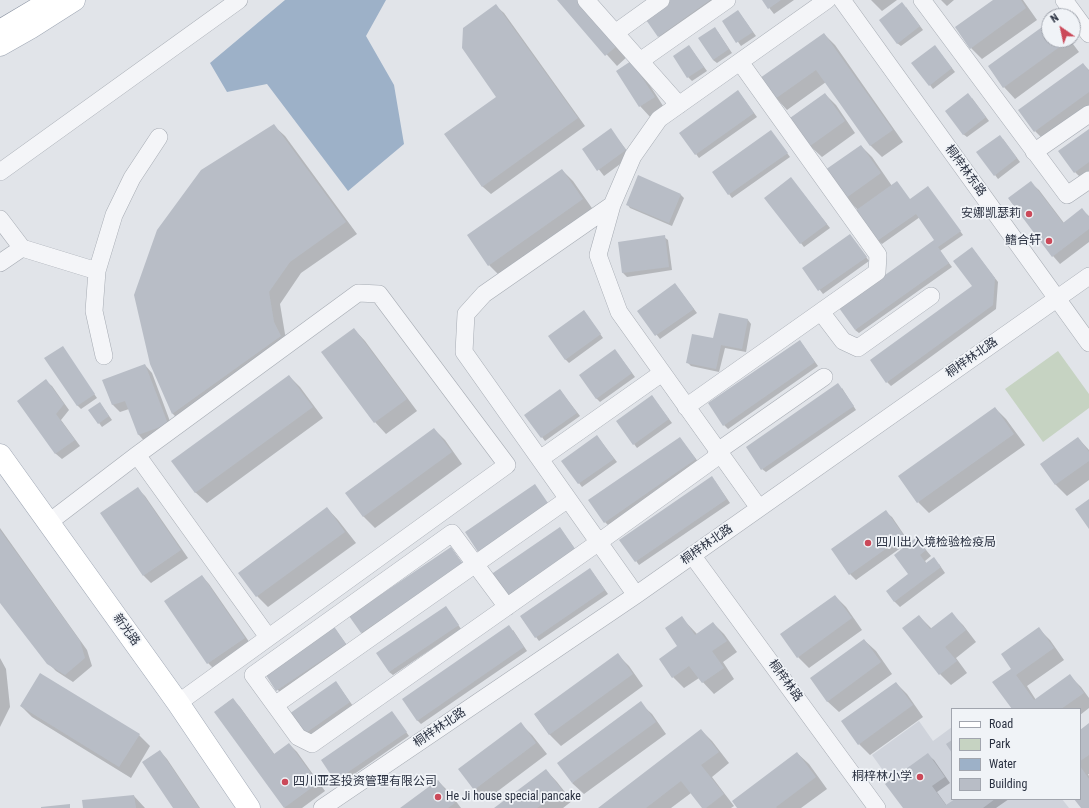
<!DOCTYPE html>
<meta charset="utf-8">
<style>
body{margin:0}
#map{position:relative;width:1089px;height:808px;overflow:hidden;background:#e1e4e9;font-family:"Roboto Condensed",sans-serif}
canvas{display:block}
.legend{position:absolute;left:951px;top:708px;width:130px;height:92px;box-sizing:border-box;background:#f0f3f7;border:1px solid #a1a5ae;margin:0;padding:5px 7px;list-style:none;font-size:12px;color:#2a3141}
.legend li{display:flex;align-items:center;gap:8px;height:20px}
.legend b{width:20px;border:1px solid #a1a5ae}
.north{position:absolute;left:1041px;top:8px;width:40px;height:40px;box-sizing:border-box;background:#f0f3f7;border:1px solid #a1a5ae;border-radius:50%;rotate:326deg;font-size:11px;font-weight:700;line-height:16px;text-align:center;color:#2a3141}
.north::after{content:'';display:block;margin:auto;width:14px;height:18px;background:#cb4959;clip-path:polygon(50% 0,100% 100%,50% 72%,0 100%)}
</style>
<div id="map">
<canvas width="1089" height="808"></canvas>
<ul class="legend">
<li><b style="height:5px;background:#fff"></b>Road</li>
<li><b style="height:11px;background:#c6d3c2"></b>Park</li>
<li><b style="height:11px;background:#9db1c8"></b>Water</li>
<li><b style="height:11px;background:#b8bdc6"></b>Building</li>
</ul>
<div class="north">N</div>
</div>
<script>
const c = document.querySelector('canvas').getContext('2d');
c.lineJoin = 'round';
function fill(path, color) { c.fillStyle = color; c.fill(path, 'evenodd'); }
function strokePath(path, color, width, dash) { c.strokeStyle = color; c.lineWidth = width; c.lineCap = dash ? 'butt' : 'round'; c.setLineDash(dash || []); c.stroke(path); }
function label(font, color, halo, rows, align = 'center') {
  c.font = font + ' "Roboto Condensed","Noto Sans SC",sans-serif'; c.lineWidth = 3.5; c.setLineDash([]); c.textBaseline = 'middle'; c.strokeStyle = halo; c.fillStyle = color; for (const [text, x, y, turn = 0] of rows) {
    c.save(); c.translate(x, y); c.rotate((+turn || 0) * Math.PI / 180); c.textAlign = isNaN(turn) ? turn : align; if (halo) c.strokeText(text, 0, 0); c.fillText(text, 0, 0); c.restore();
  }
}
const built = new Path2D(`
 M919 721 933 741 952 727V799H1062L1069 808H910L872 755Z`);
const green = new Path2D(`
 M1058 351 1089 394V408L1043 442 1005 389Z`);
const water = new Path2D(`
 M285 0H386L366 36 394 85 404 144 348 191 267 84 227 92 210 63Z`);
const shadow = new Path2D(`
 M558 0 628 56 617 66Z
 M670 0H719L662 40 645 18Z
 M763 0H794L774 14Z
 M871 0H897L882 11Z
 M941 0H954L947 6Z
 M994 0H1023L1037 20 982 59 971 48Z
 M496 6 504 13 585 126 491 194 483 187 446 134 498 97Z
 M906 7 923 30 901 46 897 43Z
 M738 11 756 36 741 46 723 21Z
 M1049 23V40H1070L1079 52 1015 99 1004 87 989 67Z
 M718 32 732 53 717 63 713 60Z
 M824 34 835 45 903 142 882 157 871 146 826 82 787 110 776 98 762 78Z
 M689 46 707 71 692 81 688 77Z
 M938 50 955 72 933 89 913 63Z
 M631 62 642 73 665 109 651 118 640 106 617 71Z
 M1083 64 1089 70V111L1046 142 1035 131Z
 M825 94 836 105 855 133 822 157 810 146 791 118Z
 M741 95 757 117 699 158 696 154Z
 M972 98 989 121 967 137 963 134Z
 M273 125 285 136 357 234 301 273 280 304 285 334 292 347 184 425 173 414 151 364Z
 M611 130 631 156 604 176 583 149Z
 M1089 130V181L1086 183 1075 172Z
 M771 131 790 157 732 198 729 194Z
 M1003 139 1020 162 998 179 995 175Z
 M861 146 872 157 892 186 910 200 928 187 963 235 940 251 952 267 859 333 855 330 936 240 920 217 882 244 878 241 858 210 846 198Z
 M562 170 573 181 594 211 500 276 489 265Z
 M639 177 681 195 684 198 672 226 630 208 627 204Z
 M794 182 830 228 804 247 765 198Z
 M1031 183 1039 190 1064 223 1082 210 1089 216V242L1060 264 1053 256 1009 199Z
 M664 237 668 240 672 270 627 277 623 273 619 243Z
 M853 239 869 261 823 294 803 268Z
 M972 248 998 282 996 309 891 386 887 382 973 287Z
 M675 284 697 313 660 339 638 311Z
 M720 314 748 320 751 324 746 352 725 348 719 372 691 366 687 362 714 340Z
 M587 315 603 338 569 363 565 359Z
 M354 329 365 341 417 411 386 434 375 422 323 353Z
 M803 345 818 366 728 429 724 425Z
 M62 347 97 398 81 409 77 405Z
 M618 354 635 377 600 402 596 398Z
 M145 365 152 373 174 432 146 443 139 435 129 409 120 412 113 405 104 381Z
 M289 376 300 387 323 418 207 503 195 492Z
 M46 381 52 386 69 410 61 420 80 446 62 459 56 454 18 401Z
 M842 388 856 410 766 472 762 469Z
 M560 390 580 416 545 441 525 415Z
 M652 396 672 423 637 448 634 444Z
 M100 403 112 420 102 427 99 423Z
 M995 408 1006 419 1025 445 929 513 918 502Z
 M434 429 445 440 462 464 375 528 364 517 346 493Z
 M597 436 617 462 582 487 562 461Z
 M680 438 699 463 608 525 605 522Z
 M1078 438 1089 450V480L1067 496 1056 485 1042 465Z
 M715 481 730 503 639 565 621 540Z
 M137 488 145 496 188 558 151 583 144 576Z
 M327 508 338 520 356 543 268 607 257 596 240 573Z
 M886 512 892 517 909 542 856 580 850 574 833 550Z
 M0 528 87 650 92 666 73 682 56 671 48 663 0 602Z
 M560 528 578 553 510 600 506 597Z
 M917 539 931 556 925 561 927 564H939L945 573 900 607 894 601 910 574Z
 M451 548 466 568 365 636 362 633 351 616Z
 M593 573 608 594 539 641 521 617Z
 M202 576 209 584 252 646 216 671 208 663Z
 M835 596 846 607 862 630 809 668 798 657Z
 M449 611 461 629 393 675 389 672Z
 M952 614 963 625 976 642 956 658 967 673 951 685 940 674 919 616 932 629Z
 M681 617 697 634 713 623 724 634 737 652 723 662 734 679 714 694 699 678 684 688 673 677 679 646Z
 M333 626 349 648 281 694 265 672Z
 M1039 629 1050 640 1064 660 1027 686 1036 700 1070 676 1081 687 1089 698V708L1080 715V709H1013L1012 669Z
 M513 630 527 651 421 724 417 720Z
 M864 640 876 651 892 674 839 712 827 701Z
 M618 655 629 666 643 686 561 746 550 735 535 715Z
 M0 658 6 669 10 707 0 727Z
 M336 682 353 706 307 738 304 734Z
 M896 683 907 694 923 717 870 755 859 744Z
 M232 699 240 707 275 755 289 744 297 752 325 791 302 808H285L215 712Z
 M640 703 652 714 666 734 584 794 572 783Z
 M21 706 139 735 150 746 131 778 32 717Z
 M392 712 409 736 340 784 322 760Z
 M521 724 532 735 547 754 486 800 474 789Z
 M1089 725V774H1088L1089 776V808H1082L1076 799H1080V731Z
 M701 730 712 741 729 763 712 777 734 806 731 808H703L691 793 671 808H599Z
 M160 751 167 759 200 808H174Z
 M797 753 809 764 827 789 801 808H738Z
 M928 755 934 760 950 783 937 792 947 806 956 799H1009L996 808H904Z
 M546 770 557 782 572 801 563 808H496Z
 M438 781 449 792 461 808H402Z
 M134 796 145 808H84Z`);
const building = new Path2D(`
 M557 0H579L618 45 605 56Z
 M668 0H710L658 37 644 17Z
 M762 0H781L768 9Z
 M993 0H1021L1026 8 970 49 955 27Z
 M902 2 920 26 897 44 879 20Z
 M496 4 578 118 482 187 444 134 496 97 462 48 463 28Z
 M738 10 753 32 736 43 722 21Z
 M1049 22V40H1069L1003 88 988 66Z
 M715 27 729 49 713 60 698 38Z
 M824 33 893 130 870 146 816 70 775 99 760 78Z
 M689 45 704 67 687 78 673 56Z
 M935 45 952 68 929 86 911 63Z
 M631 61 655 97 639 107 616 71Z
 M1083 63 1089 71V92L1034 132 1018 110Z
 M738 90 754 113 695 155 679 133Z
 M825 93 845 121 810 146 790 118Z
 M968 93 986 117 963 135 945 111Z
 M274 124 346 222 290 262 269 292 274 322 281 336 172 414 150 364 134 295 157 230 201 170Z
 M611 128 626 150 597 171 582 149Z
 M1089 129V162L1074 173 1058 151Z
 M771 130 788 153 728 195 712 172Z
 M1000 135 1017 158 994 176 976 152Z
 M861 145 881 173 846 198 825 170Z
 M562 169 583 199 488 266 467 235Z
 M638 175 681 194 669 223 626 205Z
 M791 177 827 224 800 244 764 198Z
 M897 181 910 199 928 186 961 231 938 247 949 263 855 330 839 308 934 240 916 214 877 241 855 211Z
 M1031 181 1063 223 1082 208 1089 217V229L1052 257 1008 198Z
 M850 234 867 257 818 291 802 268Z
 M665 235 669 267 622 273 618 242Z
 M972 247 995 278 993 305 886 383 870 360 972 286 953 261Z
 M675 283 694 309 655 336 637 311Z
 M584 310 601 334 565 360 548 336Z
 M719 313 748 319 742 349 721 345 716 369 686 363 692 334 713 338Z
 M354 328 407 399 374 423 321 352Z
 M800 340 815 362 723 426 708 403Z
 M63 346 95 394 77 406 44 358Z
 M615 349 632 373 596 399 579 375Z
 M145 364 168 424 138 435 125 401 112 405 102 380Z
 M289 375 313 407 195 493 171 461Z
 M46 379 64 404 56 414 75 440 55 454 17 401Z
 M838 383 854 406 761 470 746 447Z
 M560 389 577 413 541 438 524 415Z
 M652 395 669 419 633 445 616 421Z
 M100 402 109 416 98 424 88 410Z
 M995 407 1014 434 917 503 898 476Z
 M434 428 452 452 363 517 345 493Z
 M597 435 614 459 578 484 561 461Z
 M680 437 696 459 604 523 588 500Z
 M1078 437 1089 452V461L1055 485 1040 464Z
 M712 476 727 499 635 562 619 540Z
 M535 484 550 506 480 555 465 532Z
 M138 487 181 550 143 576 100 513Z
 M1089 499V529L1075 509Z
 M327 507 345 532 256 597 238 573Z
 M886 510 904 536 849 575 831 549Z
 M560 527 575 549 505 597 490 575Z
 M0 530 80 641 85 658 65 675 47 664 0 603Z
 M917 537 926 550 920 555 926 563 934 557 941 567 894 602 886 591 908 574 894 555Z
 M451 547 463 564 361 633 349 616Z
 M590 568 605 590 535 638 520 616Z
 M202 575 245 638 207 664 164 601Z
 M835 595 852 618 797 658 780 634Z
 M446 606 459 625 389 672 376 653Z
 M952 612 966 630 945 647 957 661 939 675 902 628 919 615 930 629Z
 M682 616 695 635 713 622 727 641 712 651 724 668 702 683 689 666 672 678 659 659 677 646 665 628Z
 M333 625 346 644 276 691 264 672Z
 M509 625 524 647 417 721 402 699Z
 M1039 627 1054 648 1016 675 1034 700 1070 674 1084 693 1061 709H1012L992 682 1011 669 1001 654Z
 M864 639 881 662 827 702 810 678Z
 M618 653 633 674 549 735 534 714Z
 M40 673 140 734 119 767 20 706Z
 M336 681 350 702 303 735 289 714Z
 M896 682 913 705 858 745 841 721Z
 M233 698 274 754 289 743 318 783 284 808 214 712Z
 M641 701 656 722 572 783 557 763Z
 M392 711 407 732 335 781 321 760Z
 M521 722 536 743 474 790 458 769Z
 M1089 723V755L1080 761V730Z
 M701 729 719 752 701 765 724 794 706 808H702L681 781 646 808H598Z
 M952 740V753L946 744Z
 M160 750 199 808H173L142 762Z
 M797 752 816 777 776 807 777 808H737L732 801Z
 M928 753 945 777 932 786 946 805 955 799H995L983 808H903L885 784Z
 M1080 766 1089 779V808H1081L1074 799H1080Z
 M546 769 562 790 537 808H494Z
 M438 780 455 803 448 808H400Z
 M134 795 136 808H83L82 800Z
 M70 804V808H41V807Z`);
const minor = new Path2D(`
 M586 0 679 105
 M842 0 1089 343
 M922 0 1067 195 1089 180
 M1064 0 1089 34
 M615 33 661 0
 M640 61 727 0
 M1034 152 1089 114
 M0 172 239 0
 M612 205 484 294 466 314 464 352 636 595
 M0 219 22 248
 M0 263 22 248 97 271 114 215 132 178 159 137
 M97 271 94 311 104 356
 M821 312 843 341 858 348 931 296
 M686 407 877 272 878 255 740 62
 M137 455 268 637
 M540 459 662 373
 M759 508 619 312 598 255 612 205 633 156 659 119 827 0
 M48 523 137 455 358 293 379 294 507 465 178 703
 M692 555 877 808
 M507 607 452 533 253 675 298 737 312 744 599 542 714 459 718 451 824 377
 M275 705 568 499
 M322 808 636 595 1089 276`);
const major = new Path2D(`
 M0 45 30 28 74 0
 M0 455 178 703 249 808`);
const highway = new Path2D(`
 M0 31 52 0`);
const markers = [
 [1029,214,4,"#cb4959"],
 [1049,241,4,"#cb4959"],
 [868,543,4,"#cb4959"],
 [920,777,4,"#cb4959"],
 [285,782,4,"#cb4959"],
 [438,797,4,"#cb4959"]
];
const streetNames = [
 ["桐梓林东路",965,171,54],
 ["桐梓林北路",972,358,-35],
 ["桐梓林北路",707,545,-35],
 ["新光路",126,630,54],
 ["桐梓林路",785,681,54],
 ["桐梓林北路",440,728,-34]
];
const poiNames = [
 ["安娜凯瑟莉",1021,214],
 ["鳍合轩",1041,241],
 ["四川出入境检验检疫局",876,543,"left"],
 ["桐梓林小学",912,777],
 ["四川亚圣投资管理有限公司",293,782,"left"],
 ["He Ji house special pancake",446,797,"left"]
];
fill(built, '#cfd3db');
fill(green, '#c6d3c2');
fill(water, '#9db1c8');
fill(shadow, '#0003');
fill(building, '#b8bdc6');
strokePath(minor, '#a6abb3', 18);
strokePath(major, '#a0a8b5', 23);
strokePath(highway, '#8891a0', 23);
strokePath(minor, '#f4f5f8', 17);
strokePath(major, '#fff', 22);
strokePath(highway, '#fff', 22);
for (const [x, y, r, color] of markers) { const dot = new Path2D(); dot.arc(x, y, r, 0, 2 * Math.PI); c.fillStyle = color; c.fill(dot); strokePath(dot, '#f0f3f7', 1.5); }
label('12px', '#2a3141', '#f0f3f7', streetNames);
label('12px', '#2a3141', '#f0f3f7', poiNames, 'right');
</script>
